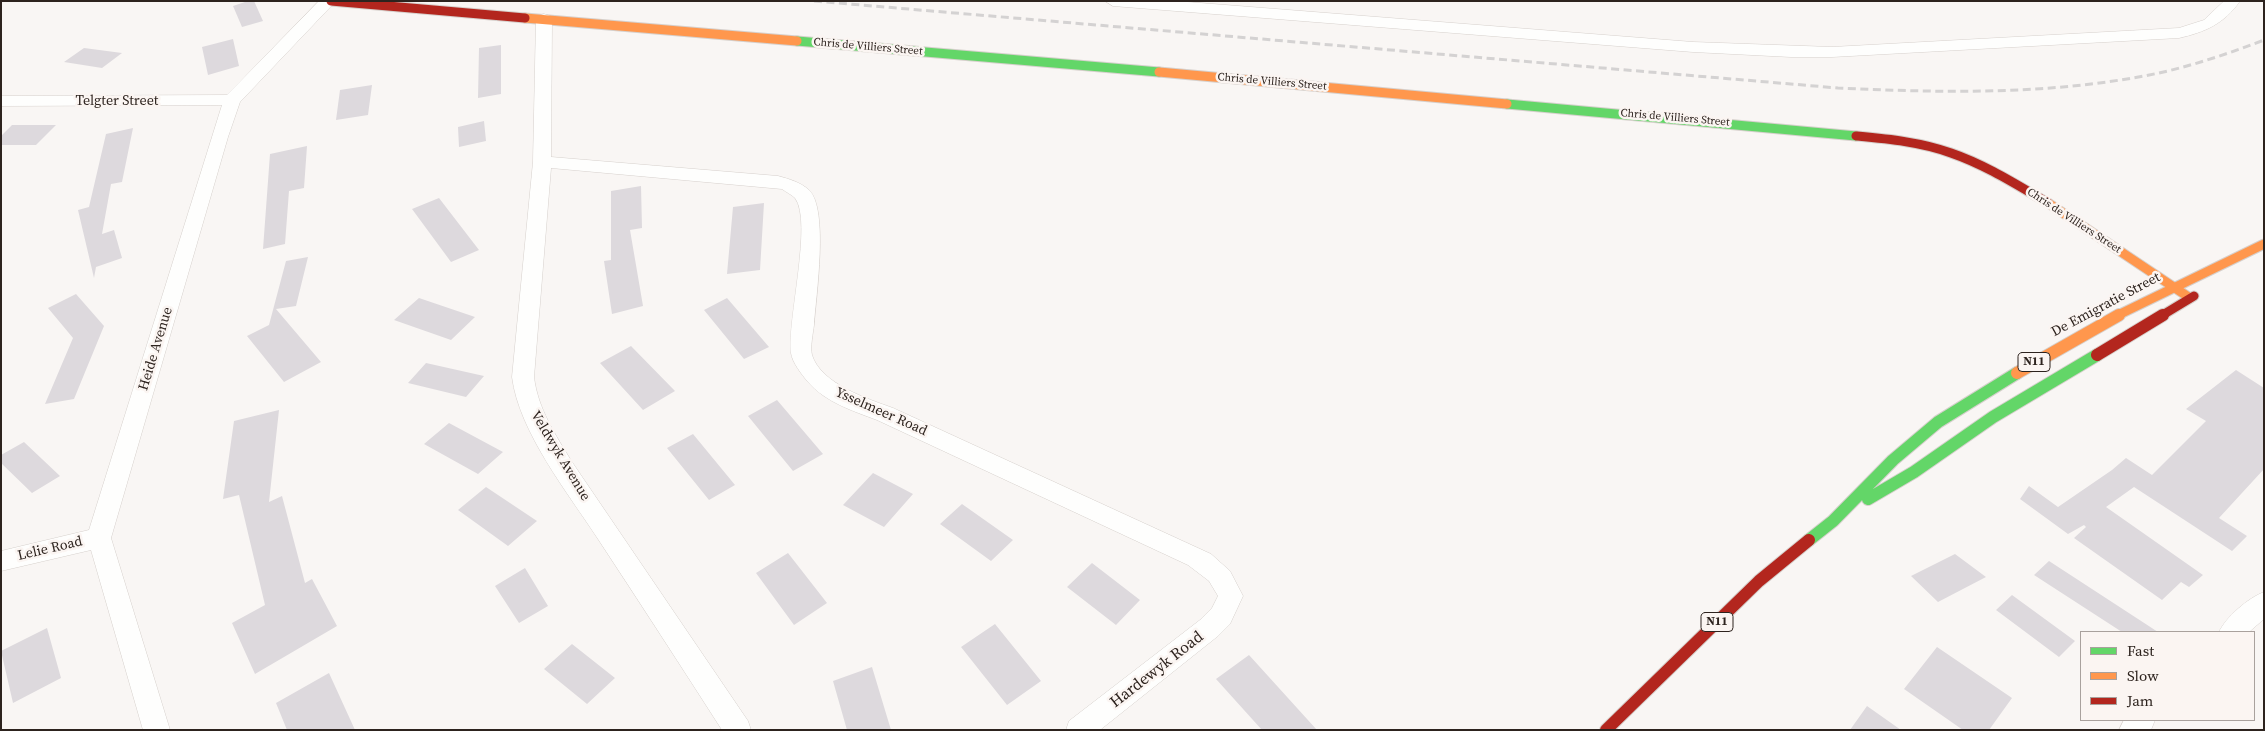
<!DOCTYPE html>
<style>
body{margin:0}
#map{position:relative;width:2265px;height:731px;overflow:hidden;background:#f9f6f4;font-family:"Source Serif 4",serif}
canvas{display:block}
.frame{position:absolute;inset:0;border:2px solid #2d231e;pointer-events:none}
.legend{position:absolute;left:2080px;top:631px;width:175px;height:90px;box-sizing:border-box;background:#fbf5f2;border:1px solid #a9a19d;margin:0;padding:6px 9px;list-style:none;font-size:15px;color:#2d231e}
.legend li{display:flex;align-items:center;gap:10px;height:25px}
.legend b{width:25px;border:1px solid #a9a19d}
</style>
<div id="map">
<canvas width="2265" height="731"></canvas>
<div class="frame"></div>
<ul class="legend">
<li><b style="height:6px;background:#63d668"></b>Fast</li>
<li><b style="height:6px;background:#ff974d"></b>Slow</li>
<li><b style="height:6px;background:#b3261e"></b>Jam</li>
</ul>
</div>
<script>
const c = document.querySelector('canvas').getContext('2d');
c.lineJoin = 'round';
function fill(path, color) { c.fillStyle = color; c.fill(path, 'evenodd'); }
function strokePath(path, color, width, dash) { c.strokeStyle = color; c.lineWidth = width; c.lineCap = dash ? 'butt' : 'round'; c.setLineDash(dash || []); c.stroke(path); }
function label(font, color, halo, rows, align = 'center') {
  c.font = font + ' "Source Serif 4",serif'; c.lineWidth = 5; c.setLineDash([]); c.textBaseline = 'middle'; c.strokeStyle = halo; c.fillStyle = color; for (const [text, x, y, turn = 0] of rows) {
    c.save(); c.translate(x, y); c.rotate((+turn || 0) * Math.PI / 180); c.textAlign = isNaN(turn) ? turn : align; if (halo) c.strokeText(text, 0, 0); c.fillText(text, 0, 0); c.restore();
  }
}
const building = new Path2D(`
 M248 1H254L263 21 242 27 233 6Z
 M233 39 239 66 208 75 202 47Z
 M501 45V94L478 98 479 48Z
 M84 48 122 53 102 68 64 62Z
 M372 85 368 115 336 120 340 90Z
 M484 121 486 141 459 147 458 127Z
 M12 125H56L36 145H1V136Z
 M133 128 122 182 111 184 102 234 114 230 122 258 96 267 94 278 78 210 89 207 106 134Z
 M307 146 304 188 289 191 285 244 263 249 270 154Z
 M641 186 642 228 630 230 643 306 612 314 604 261 611 260V191Z
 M439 198 479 250 451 262 412 209Z
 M764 203 760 270 727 274 733 207Z
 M308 257 296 306 276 309 321 362 284 382 247 336 269 325 286 261Z
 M76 294 104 326 74 399 45 404 73 338 48 308Z
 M419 298 475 317 451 340 394 320Z
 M727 298 769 347 744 359 704 310Z
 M631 346 675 391 643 410 600 363Z
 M426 363 484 376 466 397 408 383Z
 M2236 370 2264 388V469L2219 518 2247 536 2232 551 2134 487 2106 507 2203 575 2189 587 2181 582 2162 600 2074 538 2086 527 2084 525 2068 534 2020 499 2029 486 2058 507 2112 470 2126 458 2152 475 2206 421 2186 409Z
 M777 400 823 454 793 471 748 416Z
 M279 410 269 502 282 496 305 583 312 579 337 626 255 674 232 623 265 605 239 495 223 499 234 421Z
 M449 423 503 452 478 474 424 444Z
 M693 434 735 485 709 500 667 448Z
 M24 442 60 476 32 493 1 463V455Z
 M873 473 913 494 884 527 843 505Z
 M486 487 537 521 508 546 458 510Z
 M962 504 1013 540 991 561 940 524Z
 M788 553 827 603 794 625 756 573Z
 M1955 554 1986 577 1938 602 1911 576Z
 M2049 561 2158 632H2122L2034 575Z
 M1092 563 1140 600 1116 625 1067 587Z
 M525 568 548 606 519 623 495 586Z
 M2012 595 2075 641 2059 657 1996 610Z
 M995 624 1041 681 1007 705 961 647Z
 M47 628 61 678 13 703 1 651Z
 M572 644 615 678 587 704 544 669Z
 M1937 647 2012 698 1989 730H1963L1904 689Z
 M1249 655 1317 730H1262L1216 679Z
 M872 667 891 730H847L833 681Z
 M329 673 355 730H287L276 703Z
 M1867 706 1901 730H1850Z`);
const street = new Path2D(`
 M319 1H336L240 102 228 137 111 538 170 730H143L91 550 1 571V551L89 530 222 105 1 106V96L227 95Z
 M1105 1H1175L1693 42 1832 47 2179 28 2204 20 2224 1H2240C2224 24 2205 32 2179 38L1832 57H1791L1693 52 1113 6Z
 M544 14 550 16 552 19 551 157 778 176C789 179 800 182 809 190 829 209 816 297 814 325 813 333 810 347 812 355 821 384 868 399 893 408L1211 554 1230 571 1243 596 1230 624 1218 636 1100 730H1066L1069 721 1200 620 1212 608 1218 596 1209 581 1188 565 877 420C853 411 825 402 808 382 802 375 792 362 791 353 787 320 813 222 795 198 792 195 786 192 782 189L551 168 534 377C538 409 555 434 572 462L748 721 751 730H722C681 666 640 603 598 539 568 493 519 432 512 377L533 162 536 19 538 16Z
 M2264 592V619L2249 632H2219C2226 617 2248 598 2264 592Z
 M2124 720H2155L2151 730H2119Z`);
const fastFar1 = new Path2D(`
 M797 41 1159 72
 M1507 104 1856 136`);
const fast = new Path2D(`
 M1868 499 1914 472 1993 417 2097 355
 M1809 540 1833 521 1893 460 1938 422 2017 373`);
const slowFar1 = new Path2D(`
 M525 18 797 41
 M1159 72 1507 104
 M2048 203 2190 298
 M2116 316 2264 244`);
const slow = new Path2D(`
 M2017 373 2119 315`);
const jamFar1 = new Path2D(`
 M331 1 525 18
 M1856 136C1888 139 1921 142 1951 153 1986 165 2017 185 2048 203
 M2161 316 2194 296`);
const jam = new Path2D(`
 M2097 355 2163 315
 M1606 730 1759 581 1809 540`);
const rail = new Path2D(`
 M814 1 1838 88C1946 93 2053 95 2159 73 2195 65 2230 53 2264 40`);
const farStreetnames = [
 ["Chris de Villiers Street",868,47,5],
 ["Chris de Villiers Street",1272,82,5],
 ["Chris de Villiers Street",1675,118,5],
 ["Chris de Villiers Street",2074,221,33]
];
const shields = [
 [2034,362,32],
 [1717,622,32]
];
const shieldNames = [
 ["N11",2034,362],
 ["N11",1717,622]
];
const streetNames = [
 ["Telgter Street",117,101],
 ["De Emigratie Street",2106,305,-28],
 ["Heide Avenue",156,349,-73],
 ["Ysselmeer Road",881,412,24],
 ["Veldwyk Avenue",560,456,59],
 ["Lelie Road",50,549,-13]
];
const nearStreetnames = [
 ["Hardewyk Road",1157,670,-38]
];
fill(building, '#ddd9dd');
strokePath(street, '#d6d0cc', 1);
strokePath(fastFar1, '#d6d0cc', 11);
strokePath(fast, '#d6d0cc', 14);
strokePath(slowFar1, '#d6d0cc', 11);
strokePath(slow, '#d6d0cc', 14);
strokePath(jamFar1, '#d6d0cc', 11);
strokePath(jam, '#d6d0cc', 14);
fill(street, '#fefefd');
strokePath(fastFar1, '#63d668', 9);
strokePath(fast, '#63d668', 12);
strokePath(slowFar1, '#ff974d', 9);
strokePath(slow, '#ff974d', 12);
strokePath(jamFar1, '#b3261e', 9);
strokePath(jam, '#b3261e', 12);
strokePath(rail, '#d4d2d2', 3, [8, 4.5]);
label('11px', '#2d231e', '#fbf5f2', farStreetnames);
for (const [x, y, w] of shields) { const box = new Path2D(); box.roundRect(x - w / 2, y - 9.5, w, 19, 4); c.fillStyle = '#fbf5f2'; c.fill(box); strokePath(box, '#2d231e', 1); }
label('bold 12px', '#2d231e', null, shieldNames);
label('14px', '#2d231e', '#fbf5f2', streetNames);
label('16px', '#2d231e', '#fbf5f2', nearStreetnames);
</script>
